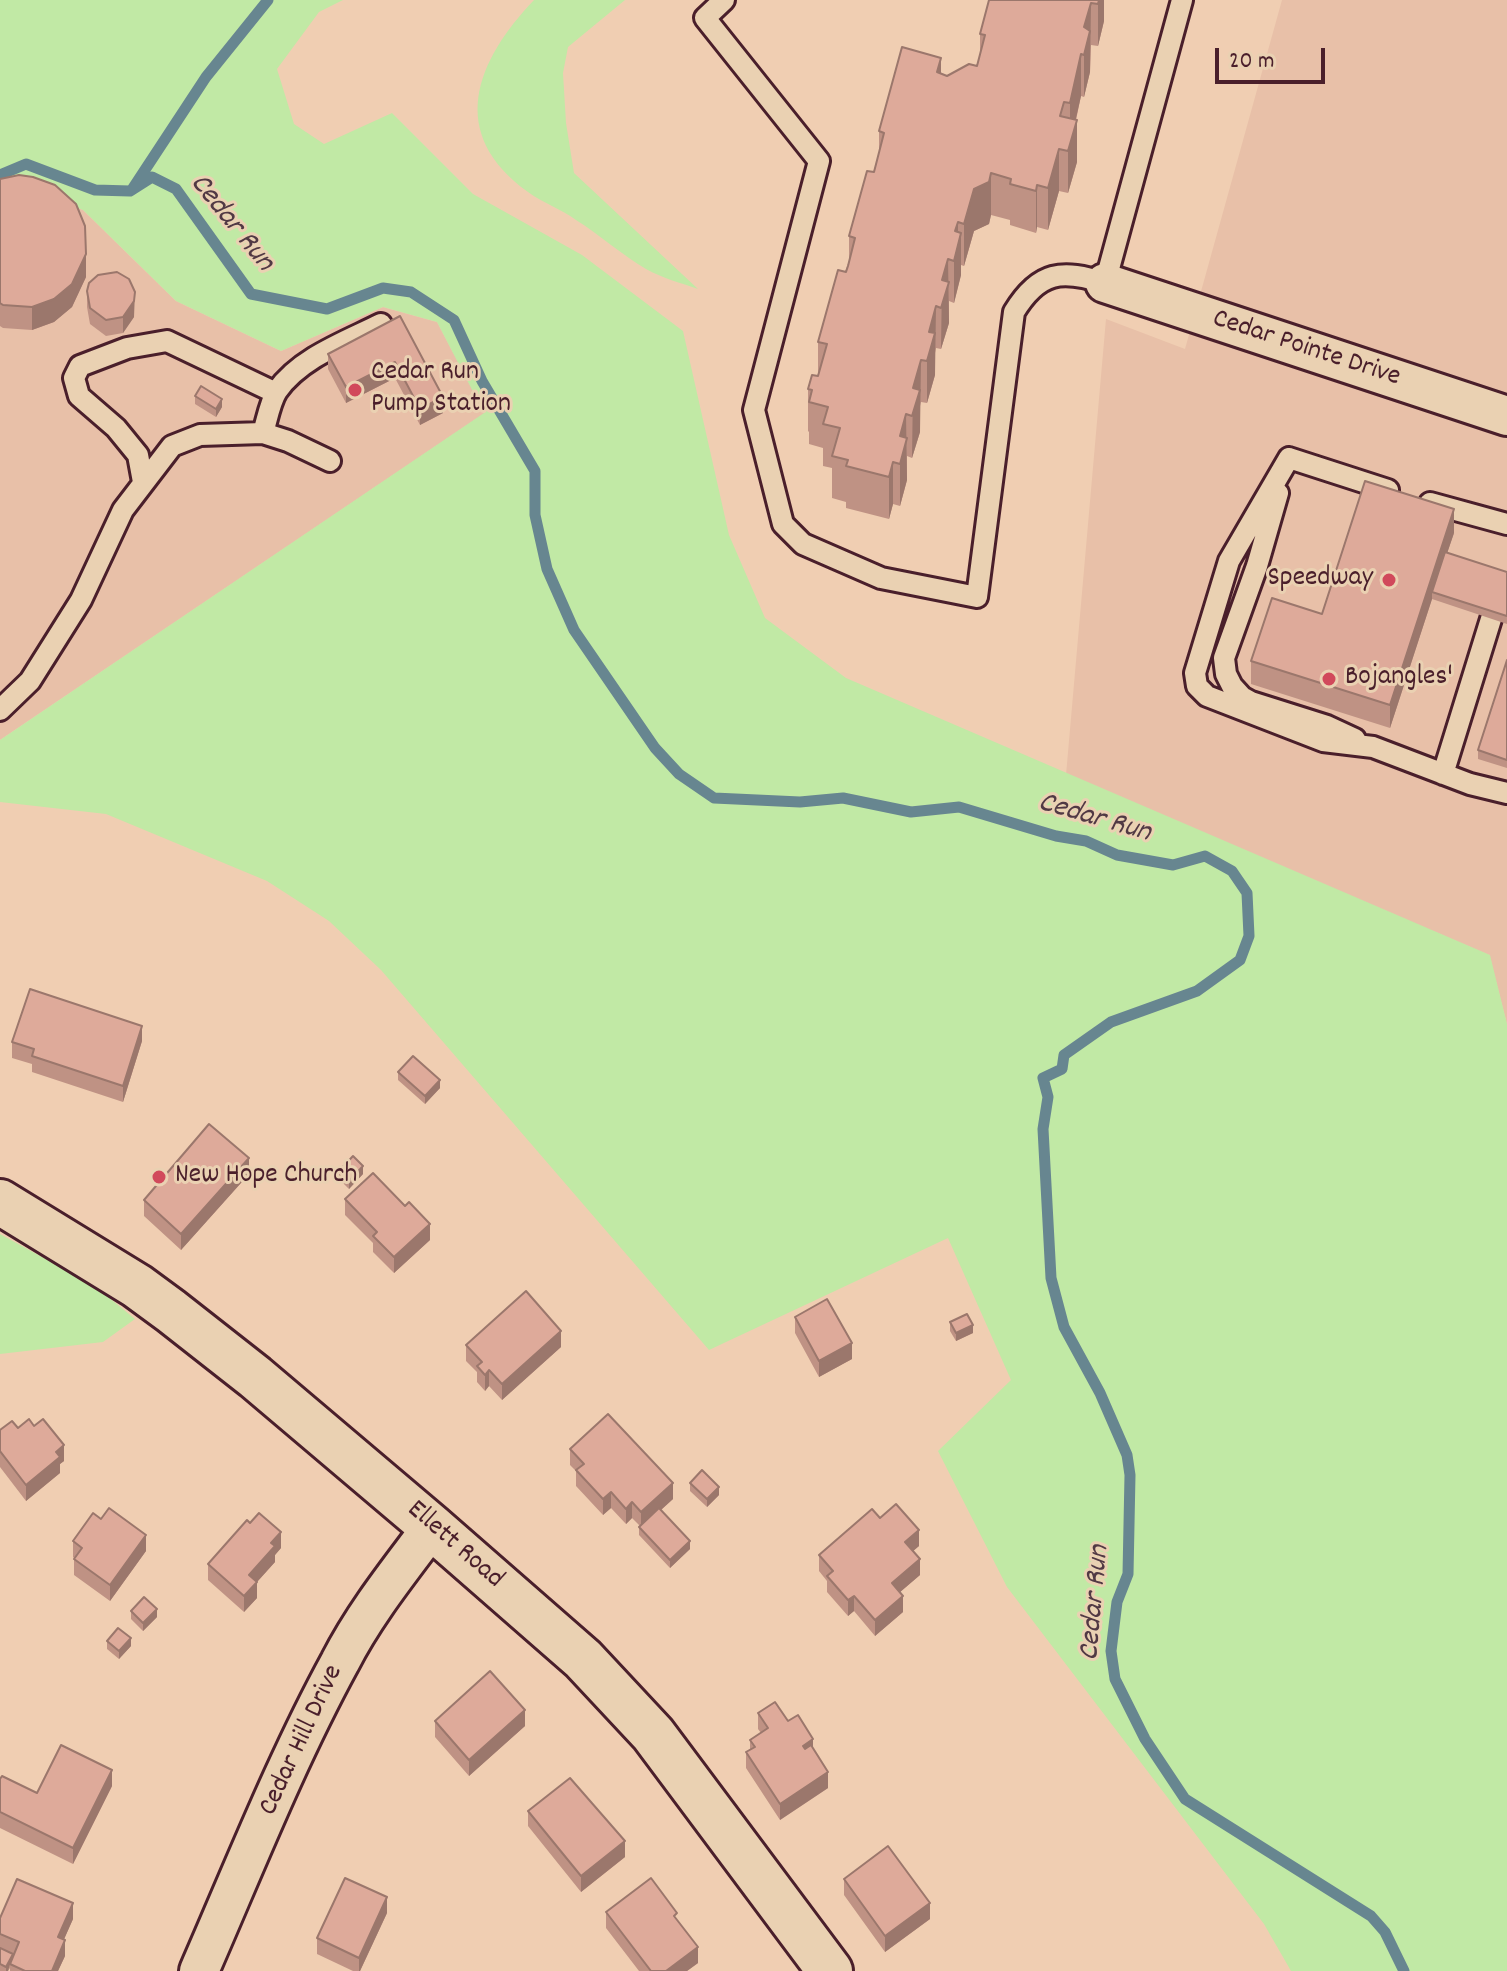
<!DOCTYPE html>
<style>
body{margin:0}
#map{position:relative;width:1507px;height:1971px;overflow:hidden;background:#f0ceb2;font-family:Dekko,sans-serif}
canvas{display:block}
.scale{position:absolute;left:1215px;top:48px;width:110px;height:36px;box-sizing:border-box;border:4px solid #4a1f2b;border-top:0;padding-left:10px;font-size:24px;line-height:28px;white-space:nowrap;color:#4a1f2b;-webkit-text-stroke:6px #ead1b2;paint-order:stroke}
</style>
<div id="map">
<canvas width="1507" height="1971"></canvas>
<div class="scale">20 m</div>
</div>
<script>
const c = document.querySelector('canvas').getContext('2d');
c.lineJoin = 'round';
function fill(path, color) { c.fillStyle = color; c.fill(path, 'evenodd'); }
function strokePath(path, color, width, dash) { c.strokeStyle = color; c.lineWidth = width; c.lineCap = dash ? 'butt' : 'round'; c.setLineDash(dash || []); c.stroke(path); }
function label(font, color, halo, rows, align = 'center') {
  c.font = font + ' Dekko,sans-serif'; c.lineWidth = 6; c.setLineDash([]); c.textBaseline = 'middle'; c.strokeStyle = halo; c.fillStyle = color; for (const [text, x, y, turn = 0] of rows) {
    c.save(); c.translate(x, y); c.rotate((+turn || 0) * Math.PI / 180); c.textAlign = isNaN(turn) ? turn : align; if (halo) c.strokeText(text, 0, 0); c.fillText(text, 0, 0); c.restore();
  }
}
const built = new Path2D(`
 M1282 0H1507V1024L1489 955 1066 775 1106 319 1185 349Z
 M24 187 83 210 176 301 281 351 383 307 437 322 485 413 0 740V197Z`);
const green = new Path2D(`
 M0 0H343L319 12 277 69 294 124 324 144 392 113 473 194 582 255 683 331 729 535 765 618 846 678 1490 955 1507 1024V1971H1291L1264 1924 1007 1587 938 1451 1011 1380 948 1238 709 1350 381 970 329 921 267 881 106 814 0 802V740L484 413 437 322 383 307 281 351 176 301 83 210 24 187 0 197Z
 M534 0H625L568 47 563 73 566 123 574 173 698 289C681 283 662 278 646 269 622 255 600 235 576 220 561 209 543 203 528 192 446 133 476 61 534 0Z
 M0 1234 95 1286 135 1319 103 1342 0 1354Z`);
const stream = new Path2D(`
 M0 175 26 164 95 190 130 191 152 177 176 189 251 294 327 309 383 288 411 292 454 320 482 381 535 471V515L547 569 574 630 655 748 679 774 714 798 800 802 843 798 911 812 959 807 1056 836 1086 841 1117 855 1173 865 1205 856 1232 871 1247 893 1249 936 1240 960 1197 991 1111 1022 1064 1055 1062 1069 1043 1078 1048 1097 1043 1129 1051 1278 1064 1327 1100 1393 1127 1455 1130 1475 1128 1574 1117 1602 1111 1651 1115 1679 1145 1739 1185 1799 1371 1916 1385 1932 1404 1971
 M133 188 206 77 268 0`);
const lane = new Path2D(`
 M724 0 705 18 819 161 754 410 783 524 803 544 881 578 977 597 1014 312C1039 271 1062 269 1105 283L1182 0
 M263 433C267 420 270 402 277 391 300 358 345 342 381 324
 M1289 458 1229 561 1195 673 1197 686 1207 696 1323 741 1373 747 1470 784 1507 793
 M1289 458 1388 490
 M143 482 138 455 116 428 79 396 74 378 80 366 127 348 167 341 276 393
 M1278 493 1257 566 1224 658 1226 674 1232 686 1242 697 1251 702 1327 726 1355 739
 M1430 503 1507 524
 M0 710 30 681 81 600 123 510 172 446 200 435 263 433 288 441 330 461
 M1443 774 1491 619`);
const street = new Path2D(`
 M1105 283 1507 416
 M199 1971C244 1868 286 1761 340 1662 365 1613 400 1570 432 1527`);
const secondary = new Path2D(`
 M0 1202 137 1286 171 1311 255 1377 432 1527 583 1659 653 1734 830 1971`);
const wall = new Path2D(`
 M989 0H1104V21L1098 46 1091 45 1090 72 1084 97 1081 96 1076 120 1077 162 1068 193 1059 191 1048 230 1037 227 1036 233 1010 225V220L991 215 989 224 974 231 964 266 961 265V275L954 303 949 301V323L941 349 936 348 935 353V375L927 403 921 402 920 406V432L912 458 907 456V480L900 506 893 504 889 519 846 508V502L832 498V468L823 466V448L809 444V432L808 431V389L818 376V342L849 261V236L874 172 879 152V131L941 74 947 76 977 66 980 56V34Z
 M0 179 86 277 72 307 54 322 32 330 3 328 0 326Z
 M87 291 134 317 123 333 106 336 90 324 87 307Z
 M400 316 443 413 420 425 395 378 346 403 328 369V354Z
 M195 396 222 407 216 417 195 404Z
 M1454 533 1447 553 1507 572V624L1432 599 1390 728 1251 684V661L1322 614Z
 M1507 660V768L1478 759V750Z
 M142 1041 123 1102 32 1072V1064L12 1058V1042Z
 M398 1072 440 1088 425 1104 398 1080Z
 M339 1171 363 1174 349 1189 339 1179Z
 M249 1174 181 1250 144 1216V1200Z
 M345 1199 430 1240 394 1273 373 1252V1243L345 1215Z
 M795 1317 852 1359 819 1377 795 1333Z
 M950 1322 973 1333 956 1341 950 1331Z
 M466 1345 561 1347 502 1400 489 1386 485 1391 477 1382V1372L466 1361Z
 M18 1428 64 1461 60 1464V1473L26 1501 0 1467V1430Z
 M570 1449 673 1499 661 1510 690 1549 670 1568 639 1535V1527L640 1526 632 1518 626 1524 611 1508 603 1515 576 1486V1471L570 1465Z
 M690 1483 719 1495 707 1507 690 1491Z
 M880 1518 919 1546 913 1551 920 1575 900 1592 903 1612 875 1636 854 1611 848 1616 827 1592V1581L819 1571V1555Z
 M73 1541 146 1551 110 1601 74 1575V1558L73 1557Z
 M281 1548 275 1555V1562L257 1582V1598L244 1612 208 1580V1564Z
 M131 1611 157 1617 143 1631 131 1619Z
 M107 1641 131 1646 119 1659 107 1649Z
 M758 1713 788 1721 813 1748 828 1788 780 1820 746 1768V1752L750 1749V1740L761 1733 758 1729Z
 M435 1721 525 1726 469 1776 435 1737Z
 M0 1779 37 1793 112 1786 73 1864 0 1828Z
 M528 1811 625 1857 581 1892 528 1826Z
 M844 1879 930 1919 885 1952 844 1895Z
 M606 1912 698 1963 687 1971H639L606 1928Z
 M387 1913 360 1971H353L317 1954V1938Z
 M0 1918 73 1919 64 1939 65 1956 58 1971H10V1968L8 1971H0Z`);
const shadedWall = new Path2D(`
 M1098 0H1104V21L1098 46Z
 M1091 3 1090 72 1084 97V27Z
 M1081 54V96L1070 145V103Z
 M941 58V100L937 72Z
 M1077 120V162L1068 193V151Z
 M1059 149V191L1048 230V188Z
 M991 173V215L989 224 974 231 964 266V224L974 189Z
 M1037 185V227L1036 233V191Z
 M958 222V247L961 233V275L954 303V261L955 231Z
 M86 254V277L72 307 54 322 32 330V307Z
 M948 259 949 323 941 349 942 280Z
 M135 292 134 317 123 333V317Z
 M936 306 935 375 927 403V361L929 332Z
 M921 360 920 432 912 458 913 388Z
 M395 362V378L346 403V387Z
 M443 397V413L420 425V409Z
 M222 399V407L216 417V409Z
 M906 414 907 480 900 506V436Z
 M893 462V504L889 519V477Z
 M1454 509V533L1434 592H1432V599L1390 728V705Z
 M142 1026V1041L123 1102V1086Z
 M440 1080V1088L425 1104V1096Z
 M249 1158V1174L181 1250V1234Z
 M363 1166V1174L349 1189V1181Z
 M430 1224V1240L394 1273V1257Z
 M973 1325V1333L956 1341V1333Z
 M561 1331V1347L502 1400V1384Z
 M852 1343V1359L819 1377V1361Z
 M489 1370V1386L485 1391V1375Z
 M64 1445V1461L60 1464V1473L26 1501V1485L56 1452Z
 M673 1483V1499L641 1528V1512Z
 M719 1487V1495L707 1507V1499Z
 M611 1492V1508L603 1515V1499Z
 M632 1502V1518L626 1524V1509Z
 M919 1530V1546L905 1558V1542Z
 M281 1532V1548L275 1555V1562L257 1582V1598L244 1612V1596L249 1575 271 1543Z
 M146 1535V1551L110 1601V1585Z
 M690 1541V1549L670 1568V1560Z
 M920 1559V1575L892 1599V1583Z
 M854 1596V1611L848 1616V1600Z
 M903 1596V1612L875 1636V1620Z
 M157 1609V1617L143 1631V1623Z
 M131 1638V1646L119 1659V1651Z
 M525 1710V1726L469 1776V1760Z
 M813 1739V1755L803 1762V1746Z
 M112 1770V1786L73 1864V1848Z
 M828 1772V1788L780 1820V1804Z
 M625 1841V1857L581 1892V1876Z
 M387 1897V1913L360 1971H359V1958Z
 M73 1903V1919L58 1953V1937Z
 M930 1903V1919L885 1952V1936Z
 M65 1940V1956L58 1971H52Z
 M698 1947V1963L687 1971H666Z
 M13 1954V1962L10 1964 8 1971H6V1967Z`);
const building = new Path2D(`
 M989 0H1099L1098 4 1091 3 1084 27 1090 31 1084 55 1081 54 1070 103 1064 102 1060 116 1077 120 1068 151 1059 149 1048 188 1037 185 1036 191 1010 184 1011 179 991 173 989 182 974 189 964 224 958 222 955 231 961 233 954 261 948 259 942 280 949 282 941 308 936 306 929 332 935 333 927 361 921 360 913 388 920 390 912 416 906 414 900 436 907 438 900 464 893 462 889 477 846 466 848 460 832 456 840 428 823 424 828 407 809 402 812 390 808 389 812 375 818 376 827 344 818 342 838 270 846 272 848 266 855 238 849 236 867 171 874 172 884 133 879 131 902 47 941 58 937 72 947 76 969 64 977 66 985 35 980 34Z
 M19 175 33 177 55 185 76 204 85 226 86 254 72 284 54 299 32 307 3 305 0 303V179Z
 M117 272 129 279 135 292 134 301 123 317 106 320 90 308 87 291 89 283 98 275Z
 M400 316 443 397 420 409 395 362 346 387 328 354Z
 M201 386 222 399 216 409 195 396Z
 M1365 481 1454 509 1390 705 1251 661 1272 598 1322 614Z
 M1445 552 1507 572V616L1432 592Z
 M1507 660V760L1478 750Z
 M30 989 142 1026 123 1086 32 1056 34 1049 12 1042Z
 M413 1056 440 1080 425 1096 398 1072Z
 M209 1124 249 1158 181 1234 144 1200Z
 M353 1156 363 1166 349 1181 339 1171Z
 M373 1173 405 1206 409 1202 430 1224 394 1257 373 1236 377 1232 345 1199Z
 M526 1291 561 1331 502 1384 489 1370 485 1375 477 1366 482 1362 466 1345Z
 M827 1299 852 1343 819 1361 795 1317Z
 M967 1314 973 1325 956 1333 950 1322Z
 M608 1414 673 1483 641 1512 632 1502 626 1509 611 1492 603 1499 576 1470 584 1464 570 1449Z
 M29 1419 34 1426 43 1419 64 1445 56 1452 60 1457 26 1485 0 1451V1430L12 1421 18 1428Z
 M702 1470 719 1487 707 1499 690 1483Z
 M896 1504 919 1530 905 1542 920 1559 892 1583 903 1596 875 1620 854 1596 848 1600 827 1576 833 1571 819 1555 872 1509 880 1518Z
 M109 1508 146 1535 110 1585 74 1559 82 1548 73 1541 93 1513 101 1519Z
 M659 1508 690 1541 670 1560 639 1527Z
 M259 1513 281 1532 271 1543 275 1546 249 1575 257 1582 244 1596 208 1564 247 1520 250 1523Z
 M144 1597 157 1609 143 1623 131 1611Z
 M118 1628 131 1638 119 1651 107 1641Z
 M490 1671 525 1710 469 1760 435 1721Z
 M775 1702 788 1721 798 1715 813 1739 803 1746 805 1749 811 1745 828 1772 780 1804 746 1752 755 1747 750 1740 768 1728 758 1713Z
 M61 1745 112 1770 73 1848 0 1812V1779L2 1776 37 1793Z
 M570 1778 625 1841 581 1876 528 1811Z
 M888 1846 930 1903 885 1936 844 1879Z
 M345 1878 387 1897 359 1958 317 1938Z
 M651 1878 677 1913 674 1916 698 1947 666 1971H651L606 1912Z
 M17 1879 73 1903 58 1937 65 1940 52 1971H25L10 1964 19 1942 0 1934V1918Z
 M0 1948 13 1954 6 1967 0 1964Z`);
const markers = [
 [355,390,8,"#d1495b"],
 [1389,580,8,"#d1495b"],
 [1329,679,8,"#d1495b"],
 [159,1177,8,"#d1495b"]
];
const streetNames = [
 ["Cedar Pointe Drive",1306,350,18],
 ["Ellett Road",454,1546,41],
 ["Cedar Hill Drive",303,1741,-65]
];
const poiNames = [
 ["Cedar Run",371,374],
 ["Pump Station",371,406],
 ["Speedway",1373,580,"right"],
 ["Bojangles'",1345,679],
 ["New Hope Church",175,1177]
];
const waterNames = [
 ["Cedar Run",230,224,51],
 ["Cedar Run",1094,820,16],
 ["Cedar Run",1097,1603,-85]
];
fill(built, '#e8c0a8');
fill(green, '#c1e9a5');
strokePath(stream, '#678690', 11);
strokePath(lane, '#4a1f2b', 26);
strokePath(street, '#4a1f2b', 44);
strokePath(secondary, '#4a1f2b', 50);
strokePath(lane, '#ead1b2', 20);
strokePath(street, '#ead1b2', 38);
strokePath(secondary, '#ead1b2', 44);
fill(wall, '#bf9284');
fill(shadedWall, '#9b776c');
fill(building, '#deaa9a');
strokePath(building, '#9b776c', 2);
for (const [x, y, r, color] of markers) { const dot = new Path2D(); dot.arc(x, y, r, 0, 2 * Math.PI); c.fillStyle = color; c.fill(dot); strokePath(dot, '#ead1b2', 3); }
label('28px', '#4a1f2b', '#ead1b2', streetNames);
label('28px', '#4a1f2b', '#ead1b2', poiNames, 'left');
label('italic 30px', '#513944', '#ead1b2', waterNames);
</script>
